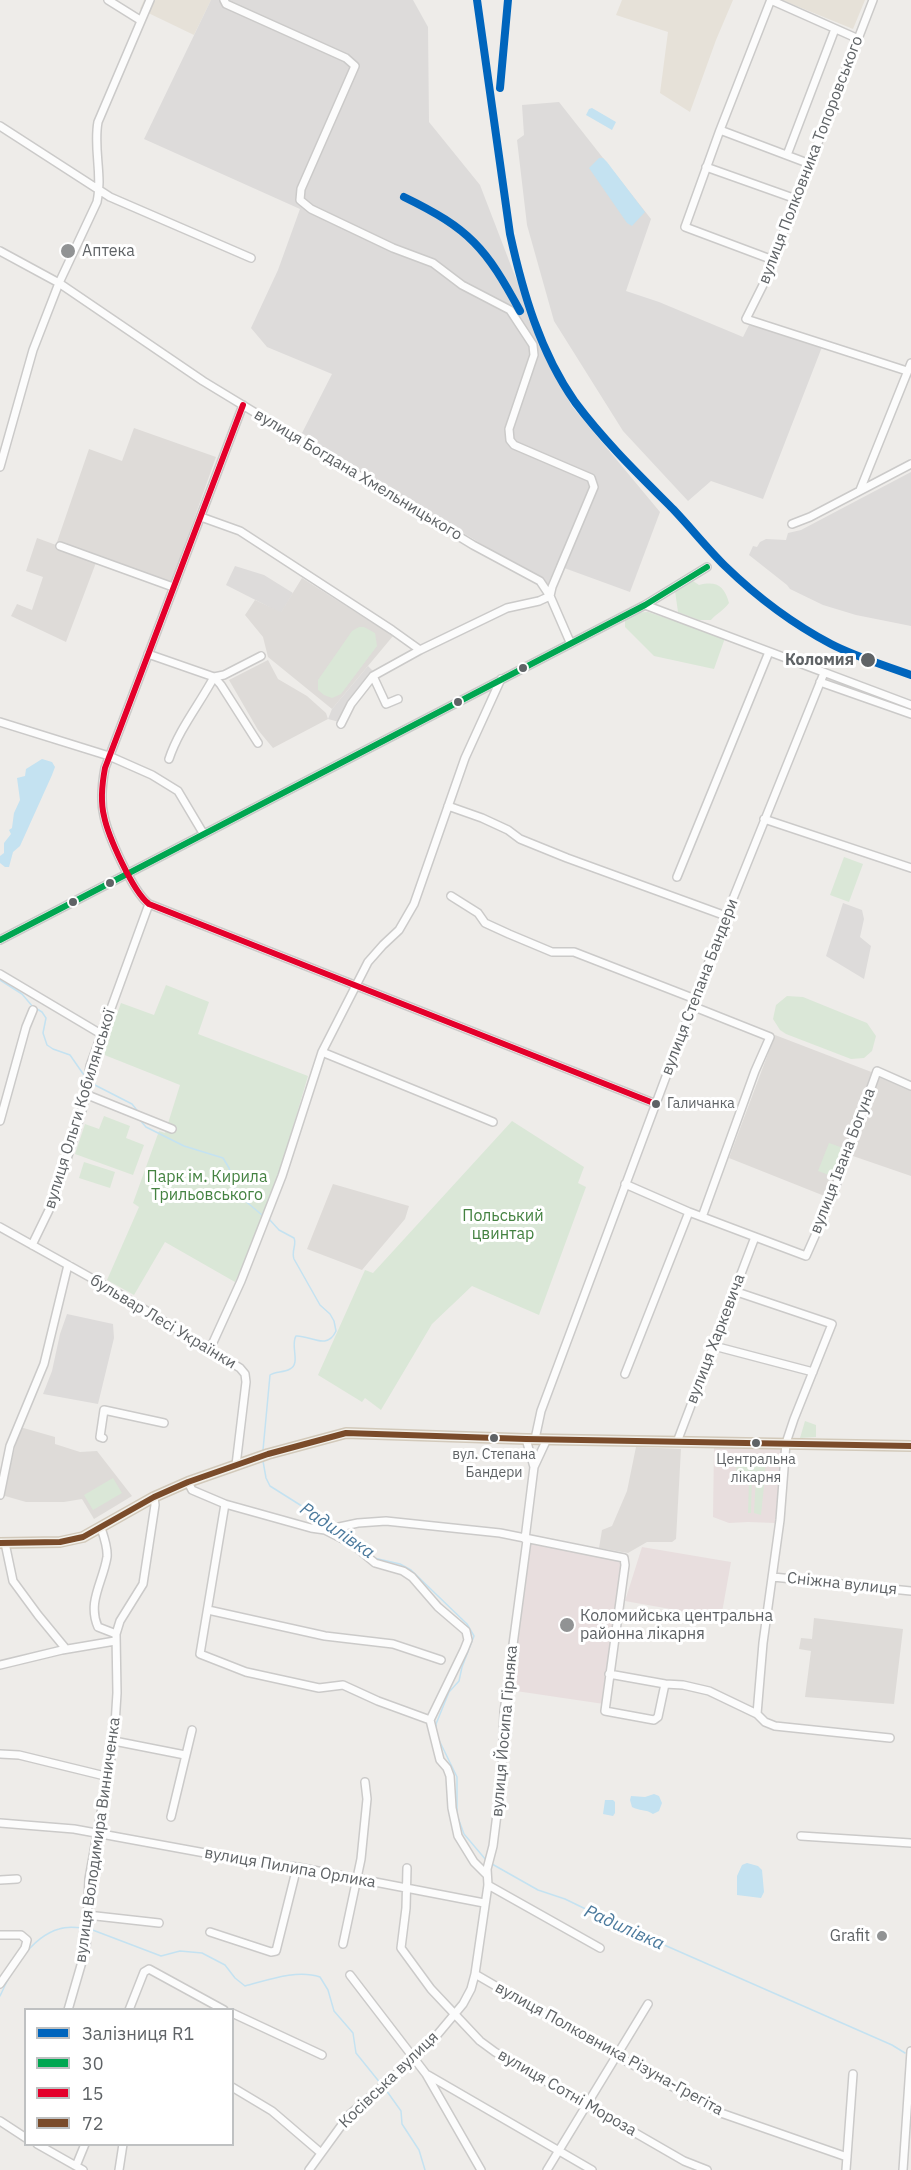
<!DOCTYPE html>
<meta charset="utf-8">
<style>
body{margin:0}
#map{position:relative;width:911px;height:2170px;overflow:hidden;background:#eeece9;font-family:"IBM Plex Sans",sans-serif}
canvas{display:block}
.legend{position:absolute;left:24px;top:2008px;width:210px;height:138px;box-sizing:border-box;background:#fff;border:2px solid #bfc1c2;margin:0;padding:8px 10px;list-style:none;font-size:18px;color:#5f6366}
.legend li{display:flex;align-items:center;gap:12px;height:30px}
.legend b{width:30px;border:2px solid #bfc1c2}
</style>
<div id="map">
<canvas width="911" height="2170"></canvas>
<ul class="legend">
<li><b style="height:8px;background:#0065bd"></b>Залізниця R1</li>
<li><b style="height:8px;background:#00a651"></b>30</li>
<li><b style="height:8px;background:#e4002b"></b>15</li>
<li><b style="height:8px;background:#7a4b2a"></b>72</li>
</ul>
</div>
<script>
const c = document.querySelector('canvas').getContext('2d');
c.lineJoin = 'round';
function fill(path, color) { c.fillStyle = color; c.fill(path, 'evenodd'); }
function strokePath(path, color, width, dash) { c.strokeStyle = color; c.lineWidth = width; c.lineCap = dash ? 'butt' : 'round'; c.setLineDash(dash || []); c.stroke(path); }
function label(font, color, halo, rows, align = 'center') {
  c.font = font + ' "IBM Plex Sans",sans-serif'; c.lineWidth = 6; c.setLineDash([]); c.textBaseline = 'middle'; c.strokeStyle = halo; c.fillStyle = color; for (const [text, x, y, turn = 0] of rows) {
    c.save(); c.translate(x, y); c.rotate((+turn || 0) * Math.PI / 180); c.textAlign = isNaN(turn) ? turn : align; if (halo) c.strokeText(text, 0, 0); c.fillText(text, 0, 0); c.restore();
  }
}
const commercial = new Path2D(`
 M144 0H211L194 35 140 9Z
 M622 0H733L716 40 690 112 660 93 668 32 616 15Z
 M782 0H865L853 29Z`);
const industrial = new Path2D(`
 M211 0H413L428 27 429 122 480 185 513 271 571 405 660 512 630 592 556 565 548 584 352 466 302 433 332 374 267 347 251 328 278 270 300 209 144 139Z
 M559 102 651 219 626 291 659 302 743 337 749 325 754 326 822 347 763 499 711 481 688 501 623 431 554 321 527 225 517 140 524 135 522 105Z
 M911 472V626L856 615 823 605 790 589 787 585 749 555 753 546 757 547 760 542 766 539 786 540 788 533 801 530Z
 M235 566 264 575 293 593 281 613 226 585Z
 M368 666 374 672 339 722 328 719 332 709Z
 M843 903 862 910 864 919 860 937 871 946 864 979 826 956Z
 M67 1314 113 1324 114 1338 98 1404 43 1394 52 1371 60 1334Z`);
const education = new Path2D(`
 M134 428 216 457 171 584 57 542 89 449 122 461Z
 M37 538 97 560 66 642 11 616 17 604 32 610 43 577 26 571Z
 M302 578 393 636 332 709 268 657 263 637 245 615 255 600 281 612Z
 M268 660 278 679 307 696 326 713 328 719 273 748 258 730 229 680Z
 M775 1035 874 1073 827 1197 729 1158Z
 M878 1074 911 1089V1176L850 1155Z
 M333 1184 409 1206 405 1219 362 1270 307 1249Z
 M20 1427 55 1437V1444L80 1452 97 1451 132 1496 94 1519 82 1499 64 1502H26L5 1496V1487Z
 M636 1447 681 1449 676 1539 672 1542H647L628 1553 599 1548 602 1530 612 1526 627 1491Z
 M814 1618 903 1629 894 1704 805 1697 811 1651 799 1649 801 1638 812 1639Z`);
const medical = new Path2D(`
 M714 1447 782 1449 775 1523 748 1522 729 1523 713 1517Z
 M531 1544 623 1560 604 1704 509 1690Z
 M642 1547 731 1562 721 1618 625 1601Z`);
const green = new Path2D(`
 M693 581 699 585C716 581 724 585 729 603 723 611 717 613 711 620H699L678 612 675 591Z
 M648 612 725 638 714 669 654 656 625 627V620L633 613Z
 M359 627H364L375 633 377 646 341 694 332 698 324 695 318 690V680L352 631Z
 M844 857 863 864 849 902 830 895Z
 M166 985 209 1002 198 1034 308 1076 277 1181 259 1229 235 1282 165 1242 134 1295 107 1280 139 1207 133 1203 159 1131 165 1133 180 1085 102 1054 121 1003 154 1015Z
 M787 996 803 997 867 1023 876 1036 872 1051 864 1058 851 1059 786 1034 780 1030 773 1019 776 1005Z
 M104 1116 130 1126 126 1138 144 1145 133 1175 75 1154 85 1124 99 1129Z
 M512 1121 584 1167 578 1183 586 1187 539 1315 472 1286 432 1324 381 1410 365 1398 362 1402 318 1375 365 1270 373 1273Z
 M829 1143 843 1148 832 1176 818 1171Z
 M84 1162 115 1172 110 1188 79 1178Z
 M805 1421 816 1425V1437L800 1438Z
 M737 1459H766L765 1473 736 1472Z
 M738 1476H752L751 1513H748L749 1480 738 1479Z
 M756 1476H765L761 1515 754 1513Z
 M113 1478 122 1493 93 1510 84 1495Z`);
const water = new Path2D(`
 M592 108 616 122 612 130 586 115 589 109Z
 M599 158H603L607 162 645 212 632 226 627 223 589 168Z
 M42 759 52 762 55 767 52 775 20 846 13 852 9 867H5L0 863V856L4 853V843L11 834 9 830 12 828 14 813 20 800 17 778 25 776 26 769Z
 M654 1794 659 1796 662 1803 659 1811 653 1814C646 1809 639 1811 632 1807L630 1800 631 1796 645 1797Z
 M605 1800H613L615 1802V1813L613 1816 603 1814Z
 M747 1863 758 1866 762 1870 764 1892 761 1898 737 1895V1876L742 1865Z`);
const stream = new Path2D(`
 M0 980 22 994 33 1007
 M37 1009 42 1012 46 1018 43 1033 47 1045 53 1049 70 1055 86 1078
 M89 1082 132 1104 140 1114
 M139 1119 146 1127 184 1146 223 1158 229 1168 237 1194 262 1215
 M263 1450 270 1375C276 1371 283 1373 290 1369 301 1364 290 1345 296 1336 310 1335 327 1351 336 1331L334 1321 330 1314 320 1305 294 1259C291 1251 297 1245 294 1238L279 1230 269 1219
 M263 1461 266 1478 270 1486 332 1525
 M339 1529 356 1541 368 1553
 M374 1558 400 1564 411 1570 467 1624 474 1636 462 1667 459 1681 449 1692 436 1724V1731
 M438 1738 457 1777V1815L464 1834 486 1860
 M492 1864 538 1890 565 1899 625 1928 642 1933 662 1944 892 2045 905 2053
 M90 1929 161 1956 180 1951 202 1953 225 1965 235 1978 245 1986C268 1980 297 1969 320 1977L328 1990 334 2011 353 2033 356 2053 381 2084
 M0 1996C11 1971 31 1937 59 1929 67 1926 75 1927 83 1928
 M386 2090 401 2111 402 2124 419 2150 425 2170`);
const minor = new Path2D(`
 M108 0 140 20
 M873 0 764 283 746 319 907 371
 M0 126 110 197 251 258
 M720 130 810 164
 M787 155 835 29
 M706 167 796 199
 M0 251 59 283 203 381 473 545 540 581 550 596 570 642
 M773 260 685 227 720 130 770 2 773 1 854 37
 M243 405 105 768C102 784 100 800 104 816 108 836 133 892 149 904L656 1104
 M0 467 33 350 59 283 97 202C103 176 93 148 98 122L150 0
 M860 490 911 363
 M201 517 240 531 392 630 420 650 507 608 539 601 550 596 552 587 594 487 591 478 514 445 510 440 509 429 534 355 533 345 510 310 462 285 433 263 393 248 311 209 300 200 301 189 355 66 346 58 226 4 224 0
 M792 524 810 517 911 464
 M60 546 173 587
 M645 605 911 705
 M148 654 214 677 221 685 258 743
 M373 676 386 704 398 699
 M820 682 911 714
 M0 722 109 756 152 775 178 791 203 833
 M341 724 351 704 373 676 420 650
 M169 759C179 729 199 705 214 677L224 675 261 656
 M448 806 482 818 508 830 520 839 567 858 726 916
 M764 819 911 868
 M677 877 769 652
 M451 896 478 913 485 923 509 934 552 952H574L695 999
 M0 940 645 605 707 567
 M0 974 101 1034
 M692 1006 770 1037 755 1071 702 1217
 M322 1052 493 1122
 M85 1094 172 1129
 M0 1121 26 1027 33 1010
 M625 1184 689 1212 806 1256 830 1202 877 1071 911 1086
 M0 1227 111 1289 240 1368 245 1374 246 1382 236 1465
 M32 1245 50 1208 60 1182 83 1107 90 1066 149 904
 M734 1291 832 1324 794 1419 786 1443 780 1520 763 1643 757 1714
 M714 1346 813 1372
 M210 1349 241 1281 282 1176 322 1052 368 962 383 945 399 930 414 904 465 758 501 679
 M625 1374 689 1212
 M103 1438 100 1437 104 1410 164 1423
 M526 1439 534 1467
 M535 1439 541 1411 726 916 824 673
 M677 1442 755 1237
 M188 1482 192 1490 225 1504 311 1528 325 1530 358 1523 386 1521 500 1533 624 1558 625 1565 605 1711 654 1720 658 1717 665 1684 683 1685 709 1691 757 1714 765 1722 775 1726 890 1738
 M0 1495 10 1446 44 1364 68 1265
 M225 1504 200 1654 246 1672 319 1688 343 1685 378 1701 430 1720
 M101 1528C104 1537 108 1548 107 1557 103 1582 87 1602 98 1627L116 1634
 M325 1530 351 1543 375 1563 403 1571 412 1577 438 1607 466 1631 468 1640 464 1650 430 1720 440 1760 447 1768 450 1776 452 1808 458 1836 474 1862 487 1875
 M525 1539 534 1467 547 1439
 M5 1543 13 1581 38 1615 66 1649
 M773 1577 911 1591
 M208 1610 325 1636 393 1644 441 1660
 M0 1665 62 1650 115 1641
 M609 1674 665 1684
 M114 1741 185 1755
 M0 1754 19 1755 109 1777
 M171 1817 192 1730
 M0 1823 74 1829 254 1862 297 1867 484 1903
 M801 1836 911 1843
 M407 1868 406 1908 401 1948 431 1989 480 2041 495 2052 684 2161 707 2170
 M0 1880 17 1879
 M488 1885 600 1948
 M87 1915 159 1923
 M210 1932 271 1952 276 1951 297 1867
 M0 1935H21L27 1940 25 1948 0 1984
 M343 1944 361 1859 367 1799 365 1782
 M475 1974 615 2055 718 2112 847 2157
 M350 1975 426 2074 481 2170
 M68 2010 86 1948 89 1879 114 1741 117 1693 116 1634 120 1621 143 1584 155 1505 154 1497
 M129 2010 144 1972 149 1969 224 2010
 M232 2013 322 2055
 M428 2075 592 2170
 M232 2087 272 2111 321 2153
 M0 2121 26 2138
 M37 2144 83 2170
 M76 2166 85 2144
 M119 2170 123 2144
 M309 2170 349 2115 415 2058 432 2041 463 2004 471 1989 475 1974 488 1885 487 1869 493 1846 502 1774 504 1712 527 1540
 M547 2170 648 2004
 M846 2170 853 2074
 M903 2170 911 2051`);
const major = new Path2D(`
 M0 1543 60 1542 83 1537 154 1497 188 1482 268 1454 346 1433 526 1439 911 1446`);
const bus1 = new Path2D(`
 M0 940 645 605 707 567`);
const bus2 = new Path2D(`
 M243 405 105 768C102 784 100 800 104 816 108 836 133 892 149 904L656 1104`);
const bus3 = new Path2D(`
 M0 1543 60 1542 83 1537 154 1497 188 1482 268 1454 346 1433 526 1439 911 1446`);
const rail1 = new Path2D(`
 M477 0 510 234C523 293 540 352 575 402 604 441 639 475 673 509 691 528 707 548 725 566 756 596 793 624 831 644 856 657 884 665 911 675
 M500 88 508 0
 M404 197C470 229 486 248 520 311`);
const markers = [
 [68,251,8,"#919394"],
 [868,660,8,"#5f6366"],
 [523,668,5,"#5f6366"],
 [458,702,5,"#5f6366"],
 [110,883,5,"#5f6366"],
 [73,902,5,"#5f6366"],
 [656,1104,5,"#5f6366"],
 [494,1438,5,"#5f6366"],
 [756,1443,5,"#5f6366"],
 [567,1625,8,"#919394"],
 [882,1936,6,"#919394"]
];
const busNames = [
 ["Галичанка",667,1104,"left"],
 ["вул. Степана",494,1455],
 ["Бандери",494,1473],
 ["Центральна",756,1460],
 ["лікарня",756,1478]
];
const streetNames = [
 ["вулиця Полковника Топоровського",811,160,-69],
 ["вулиця Богдана Хмельницького",358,475,31],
 ["вулиця Степана Бандери",700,987,-69],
 ["вулиця Ольги Кобилянської",80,1109,-73],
 ["вулиця Івана Богуна",843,1161,-69],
 ["бульвар Лесі Українки",163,1322,31],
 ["вулиця Харкевича",716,1339,-69],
 ["Сніжна вулиця",842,1584,6],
 ["вулиця Йосипа Гірняка",505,1731,-85],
 ["вулиця Володимира Винниченка",98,1840,-82],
 ["вулиця Пилипа Орлика",290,1868,10],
 ["вулиця Полковника Різуна-Грегіта",609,2049,29],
 ["Косівська вулиця",389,2080,-44],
 ["вулиця Сотні Мороза",567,2093,30]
];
const poiNames = [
 ["Аптека",82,251],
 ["Коломийська центральна",580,1616],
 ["районна лікарня",580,1634],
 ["Grafit",870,1936,"right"]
];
const stopNames = [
 ["Коломия",854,660]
];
const parkNames = [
 ["Парк ім. Кирила",207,1177],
 ["Трильовського",207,1195],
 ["Польський",503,1216],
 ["цвинтар",503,1234]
];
const waterNames = [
 ["Радилівка",337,1531,34],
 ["Радилівка",624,1928,24]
];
fill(commercial, '#e6e1d8');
fill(industrial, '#dddbda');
fill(education, '#dedbd8');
fill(medical, '#e8dede');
fill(green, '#dae7d7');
fill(water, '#c4e2f1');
strokePath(stream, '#c4e2f1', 1.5);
strokePath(minor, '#cbcac9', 10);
strokePath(major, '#d2c9ba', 12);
strokePath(minor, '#fcfcfc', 7);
strokePath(major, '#f2f0ea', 9);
strokePath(bus1, '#00a651', 6);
strokePath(bus2, '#e4002b', 6);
strokePath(bus3, '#7a4b2a', 6);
strokePath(rail1, '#0065bd', 8);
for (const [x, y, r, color] of markers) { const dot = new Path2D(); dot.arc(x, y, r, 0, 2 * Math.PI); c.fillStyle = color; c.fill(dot); strokePath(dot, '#fff', 2); }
label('14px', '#5f6366', '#fff', busNames);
label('16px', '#5f6366', '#fff', streetNames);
label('16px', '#5f6366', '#fff', poiNames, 'left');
label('bold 16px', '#5f6366', '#fff', stopNames, 'right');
label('16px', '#448241', '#fff', parkNames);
label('italic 18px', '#4c7a9d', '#fff', waterNames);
</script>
